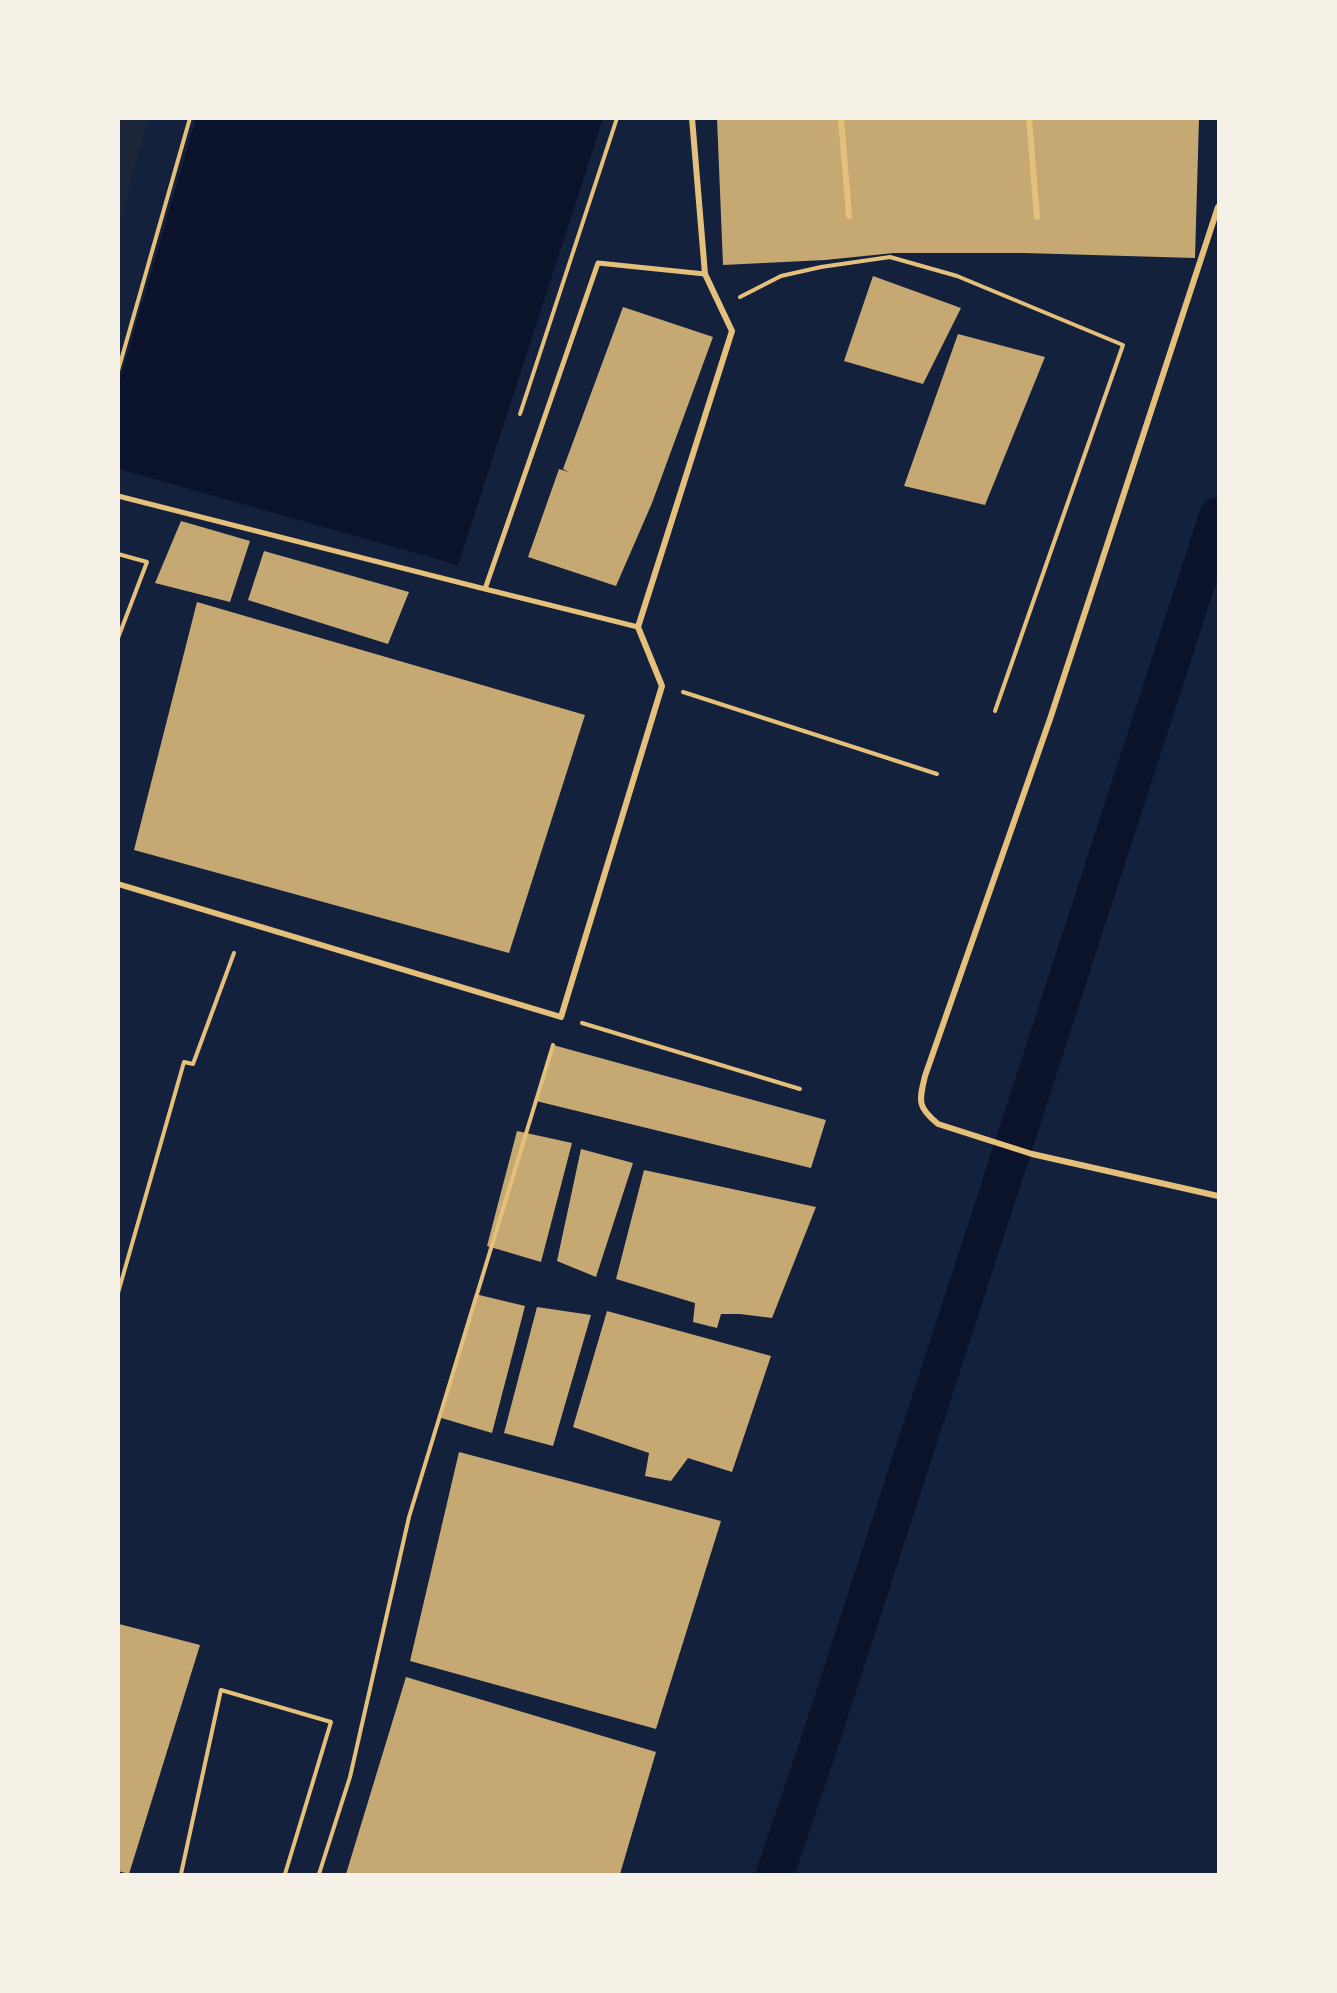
<!DOCTYPE html>
<style>
body{margin:0}
#map{position:relative;width:1337px;height:1993px;overflow:hidden;background:#14213d;font-family:"Noto Sans",sans-serif}
canvas{display:block}
.frame{position:absolute;inset:0;border:120px solid #f6f1e7;pointer-events:none}
</style>
<div id="map">
<canvas width="1337" height="1993"></canvas>
<div class="frame"></div>
</div>
<script>
const c = document.querySelector('canvas').getContext('2d');
c.lineJoin = 'round';
function fill(path, color) { c.fillStyle = color; c.fill(path, 'evenodd'); }
function strokePath(path, color, width, dash) { c.strokeStyle = color; c.lineWidth = width; c.lineCap = dash ? 'butt' : 'round'; c.setLineDash(dash || []); c.stroke(path); }
const green = new Path2D(`
 M119 118 148 119 119 227 118 119Z`);
const water = new Path2D(`
 M196 118 603 119 458 565 119 469V383Z`);
const canal = new Path2D(`
 M775 1874 821 1738 1218 516`);
const building = new Path2D(`
 M717 118H1199L1195 258 1024 253H894L825 260 723 265Z
 M873 276 961 308 923 384 844 361Z
 M623 307 713 337 652 503 616 586 528 557 559 469 569 472 563 469Z
 M958 334 1045 357 985 505 904 486Z
 M181 521 250 541 230 602 155 583Z
 M264 551 409 592 388 644 248 600Z
 M197 602 585 715 509 953 134 850Z
 M553 1045 826 1120 811 1168 536 1101Z
 M517 1131 572 1143 541 1262 487 1246Z
 M581 1149 633 1163 596 1277 557 1261Z
 M644 1170 816 1207 772 1318 740 1314H721L717 1328 693 1322 695 1303 616 1279Z
 M475 1294 525 1306 492 1433 438 1417Z
 M537 1307 591 1315 553 1446 504 1433Z
 M607 1311 771 1356 732 1472 688 1458 671 1481 645 1476 649 1453 573 1427Z
 M459 1452 721 1521 656 1729 410 1661Z
 M119 1624 200 1645 129 1874 118 1871Z
 M406 1677 656 1752 620 1874H346Z`);
const path = new Path2D(`
 M740 297 781 276 821 267 890 257 957 276 1123 345 995 711
 M118 371 190 118
 M520 414 617 118
 M118 554 147 562 118 638
 M683 692 937 774
 M582 1023 800 1089
 M118 1293 184 1062 193 1064 234 953
 M181 1874 221 1690 331 1722 285 1874
 M319 1874 350 1777 409 1517 553 1045`);
const pedestrian = new Path2D(`
 M118 496 485 589 598 263 705 274
 M485 589 638 627`);
const minor = new Path2D(`
 M841 118 849 216
 M1029 118 1037 217
 M1218 207 1050 719 925 1076C919 1101 917 1107 938 1124L1032 1154 1218 1196
 M118 884 561 1017 662 686 638 627 732 331 705 274 692 118`);
fill(green, '#1d2539');
fill(water, '#0b132b');
strokePath(canal, '#0b132b', 38);
fill(building, '#c6a872');
strokePath(path, '#e5c07b', 4);
strokePath(pedestrian, '#e5c07b', 5);
strokePath(minor, '#e5c07b', 6);
</script>
